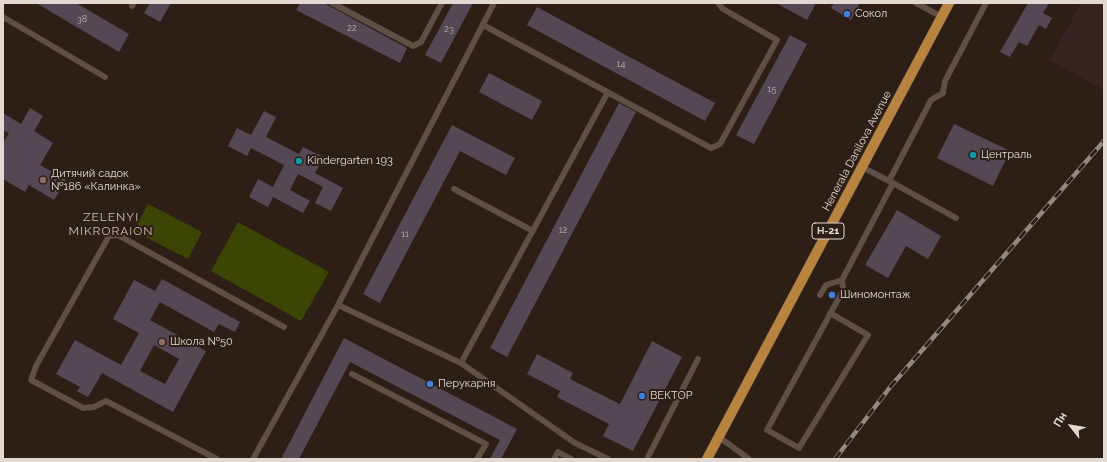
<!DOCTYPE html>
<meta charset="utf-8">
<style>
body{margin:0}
#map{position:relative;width:1107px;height:462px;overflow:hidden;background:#2d1f16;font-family:Raleway,sans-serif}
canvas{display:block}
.frame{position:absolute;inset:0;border:4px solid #e3d9d3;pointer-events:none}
.north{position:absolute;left:1051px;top:406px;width:40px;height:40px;-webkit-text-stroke:3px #2d1f16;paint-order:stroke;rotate:301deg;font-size:11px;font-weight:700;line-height:16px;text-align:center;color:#e3d9d3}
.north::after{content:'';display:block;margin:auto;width:14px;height:18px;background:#e3d9d3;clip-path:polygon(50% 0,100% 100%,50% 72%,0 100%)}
</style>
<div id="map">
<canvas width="1107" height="462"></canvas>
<div class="frame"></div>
<div class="north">Пн</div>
</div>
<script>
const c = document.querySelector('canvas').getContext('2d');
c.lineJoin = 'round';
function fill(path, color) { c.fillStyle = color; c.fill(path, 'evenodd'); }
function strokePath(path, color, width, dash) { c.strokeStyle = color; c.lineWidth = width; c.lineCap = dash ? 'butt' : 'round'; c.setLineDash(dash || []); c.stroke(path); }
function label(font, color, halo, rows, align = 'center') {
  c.font = font + ' Raleway,sans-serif'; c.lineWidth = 4; c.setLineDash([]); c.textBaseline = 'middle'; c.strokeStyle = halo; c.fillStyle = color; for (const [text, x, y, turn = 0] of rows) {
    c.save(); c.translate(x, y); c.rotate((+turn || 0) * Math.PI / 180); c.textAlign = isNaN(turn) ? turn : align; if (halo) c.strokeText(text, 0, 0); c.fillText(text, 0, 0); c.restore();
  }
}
const industrial = new Path2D(`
 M1081 3H1104V90L1050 60Z`);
const green = new Path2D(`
 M148 204 202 232 188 259 134 231Z
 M238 222 329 272 301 321 211 271Z`);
const building = new Path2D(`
 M36 3H76L129 34 119 52Z
 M150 3H171L160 22 144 13Z
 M300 3H324L407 48 400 63 296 10Z
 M453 3H473L441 63 425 55Z
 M776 3H816L807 20Z
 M834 3H860L851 20 831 8Z
 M1028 3H1049L1043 13 1052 18 1046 29 1039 25 1027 46 1019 42 1010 57 1000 52Z
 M537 7 715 103 705 121 527 25Z
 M790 35 807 44 754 144 736 135Z
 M489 73 542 101 532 120 479 92Z
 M619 103 636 112 507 357 490 348Z
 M30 108 43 116 34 131 53 143 40 165 66 180 54 200 29 185 25 192 3 179V143L9 133 3 130V113L21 124Z
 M264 111 276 117 266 137 299 154 303 147 324 157 315 173 343 188 331 211 315 203 323 187 298 174 290 190 310 201 303 213 273 197 268 207 249 197 258 179 273 187 284 165 251 148 247 156 228 146 237 128 251 135Z
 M954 124 1010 151 993 186 937 158Z
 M452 125 515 158 506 175 460 151 380 303 363 294Z
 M897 210 941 236 928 259 906 246 888 278 865 265Z
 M162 279 240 322 235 332 219 324 214 332 160 302 150 320 206 351 173 412 102 373 88 397 77 391 80 387 56 374 75 340 121 365 139 333 113 319 134 280 155 291ZM154 345 179 359 165 384 140 371Z
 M344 338 517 429 501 459H490L500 440 350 362 299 459H281Z
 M652 341 682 357 633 451 603 436 609 424 557 397 560 391 527 374 537 354 573 373 570 379 620 404Z`);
const service = new Path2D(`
 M332 3 413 46 421 42 442 3
 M916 3 942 17
 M132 6 134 3
 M3 17 105 77
 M483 25 711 148 720 144 777 40 723 9 718 3
 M862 167 889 181 931 100 943 93 945 81 986 3
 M893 183 956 218
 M454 189 533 231
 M820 295 826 285 842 280
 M338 305 494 3
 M830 313 868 335 799 448 767 430 841 294 843 289 842 280 893 183 889 181
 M461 363 608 92
 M352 374 486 444 477 459
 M719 437 749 459
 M217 459 106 401 94 407 83 408 31 380 36 366 109 236 118 235 284 327
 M253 459 338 305 461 363 575 443 608 459
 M554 459 558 452 571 459
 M647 459 698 359`);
const primary = new Path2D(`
 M707 459 949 3`);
const rail = new Path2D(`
 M835 459 891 386 1104 141`);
const markers = [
 [847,14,4,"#3f7fe0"],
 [973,155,4,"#0f9aa8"],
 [299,161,4,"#0f9aa8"],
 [43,180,4,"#8d6e63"],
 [832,295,4,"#3f7fe0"],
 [162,342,4,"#8d6e63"],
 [430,384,4,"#3f7fe0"],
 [642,396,4,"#3f7fe0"]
];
const numberNames = [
 ["38",82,19],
 ["22",352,28],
 ["23",449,29],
 ["14",621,64],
 ["15",772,89],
 ["12",563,230],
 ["11",405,234]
];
const shields = [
 [828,231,32]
];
const shieldNames = [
 ["Н-21",828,231]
];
const poiNames = [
 ["Сокол",855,14],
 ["Централь",981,155],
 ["Kindergarten 193",307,161],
 ["Дитячий садок",51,174],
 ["№186 «Калинка»",51,187],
 ["Шиномонтаж",840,295],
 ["Школа №50",170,342],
 ["Перукарня",438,384],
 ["ВЕКТОР",650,396]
];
const streetNames = [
 ["Henerala Danilova Avenue",857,151,-62]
];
const neighbourhoodNames = [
 ["ZELENYI",111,217],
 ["MIKRORAION",111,231]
];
fill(industrial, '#372422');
fill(green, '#3d4505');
fill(building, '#544855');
strokePath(service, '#463a35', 6);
strokePath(primary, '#463a35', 11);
strokePath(service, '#5f4f45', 5.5);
strokePath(primary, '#b7833e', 10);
strokePath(rail, '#948881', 4.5);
strokePath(rail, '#2d1f16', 3, [9]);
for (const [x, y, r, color] of markers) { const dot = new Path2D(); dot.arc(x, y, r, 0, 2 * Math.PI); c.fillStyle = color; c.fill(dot); strokePath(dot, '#2d1f16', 1.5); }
label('9px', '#bfb5b4', null, numberNames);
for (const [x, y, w] of shields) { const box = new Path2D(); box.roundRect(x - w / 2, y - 8, w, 16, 3); c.fillStyle = '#2d1f16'; c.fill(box); strokePath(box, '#e3d9d3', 1); }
label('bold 10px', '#e3d9d3', null, shieldNames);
label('11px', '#e3d9d3', '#2d1f16', poiNames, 'left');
label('11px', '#e3d9d3', '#2d1f16', streetNames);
c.letterSpacing = '1px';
label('12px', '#d0bdb1', '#2d1f16', neighbourhoodNames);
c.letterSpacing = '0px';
</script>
